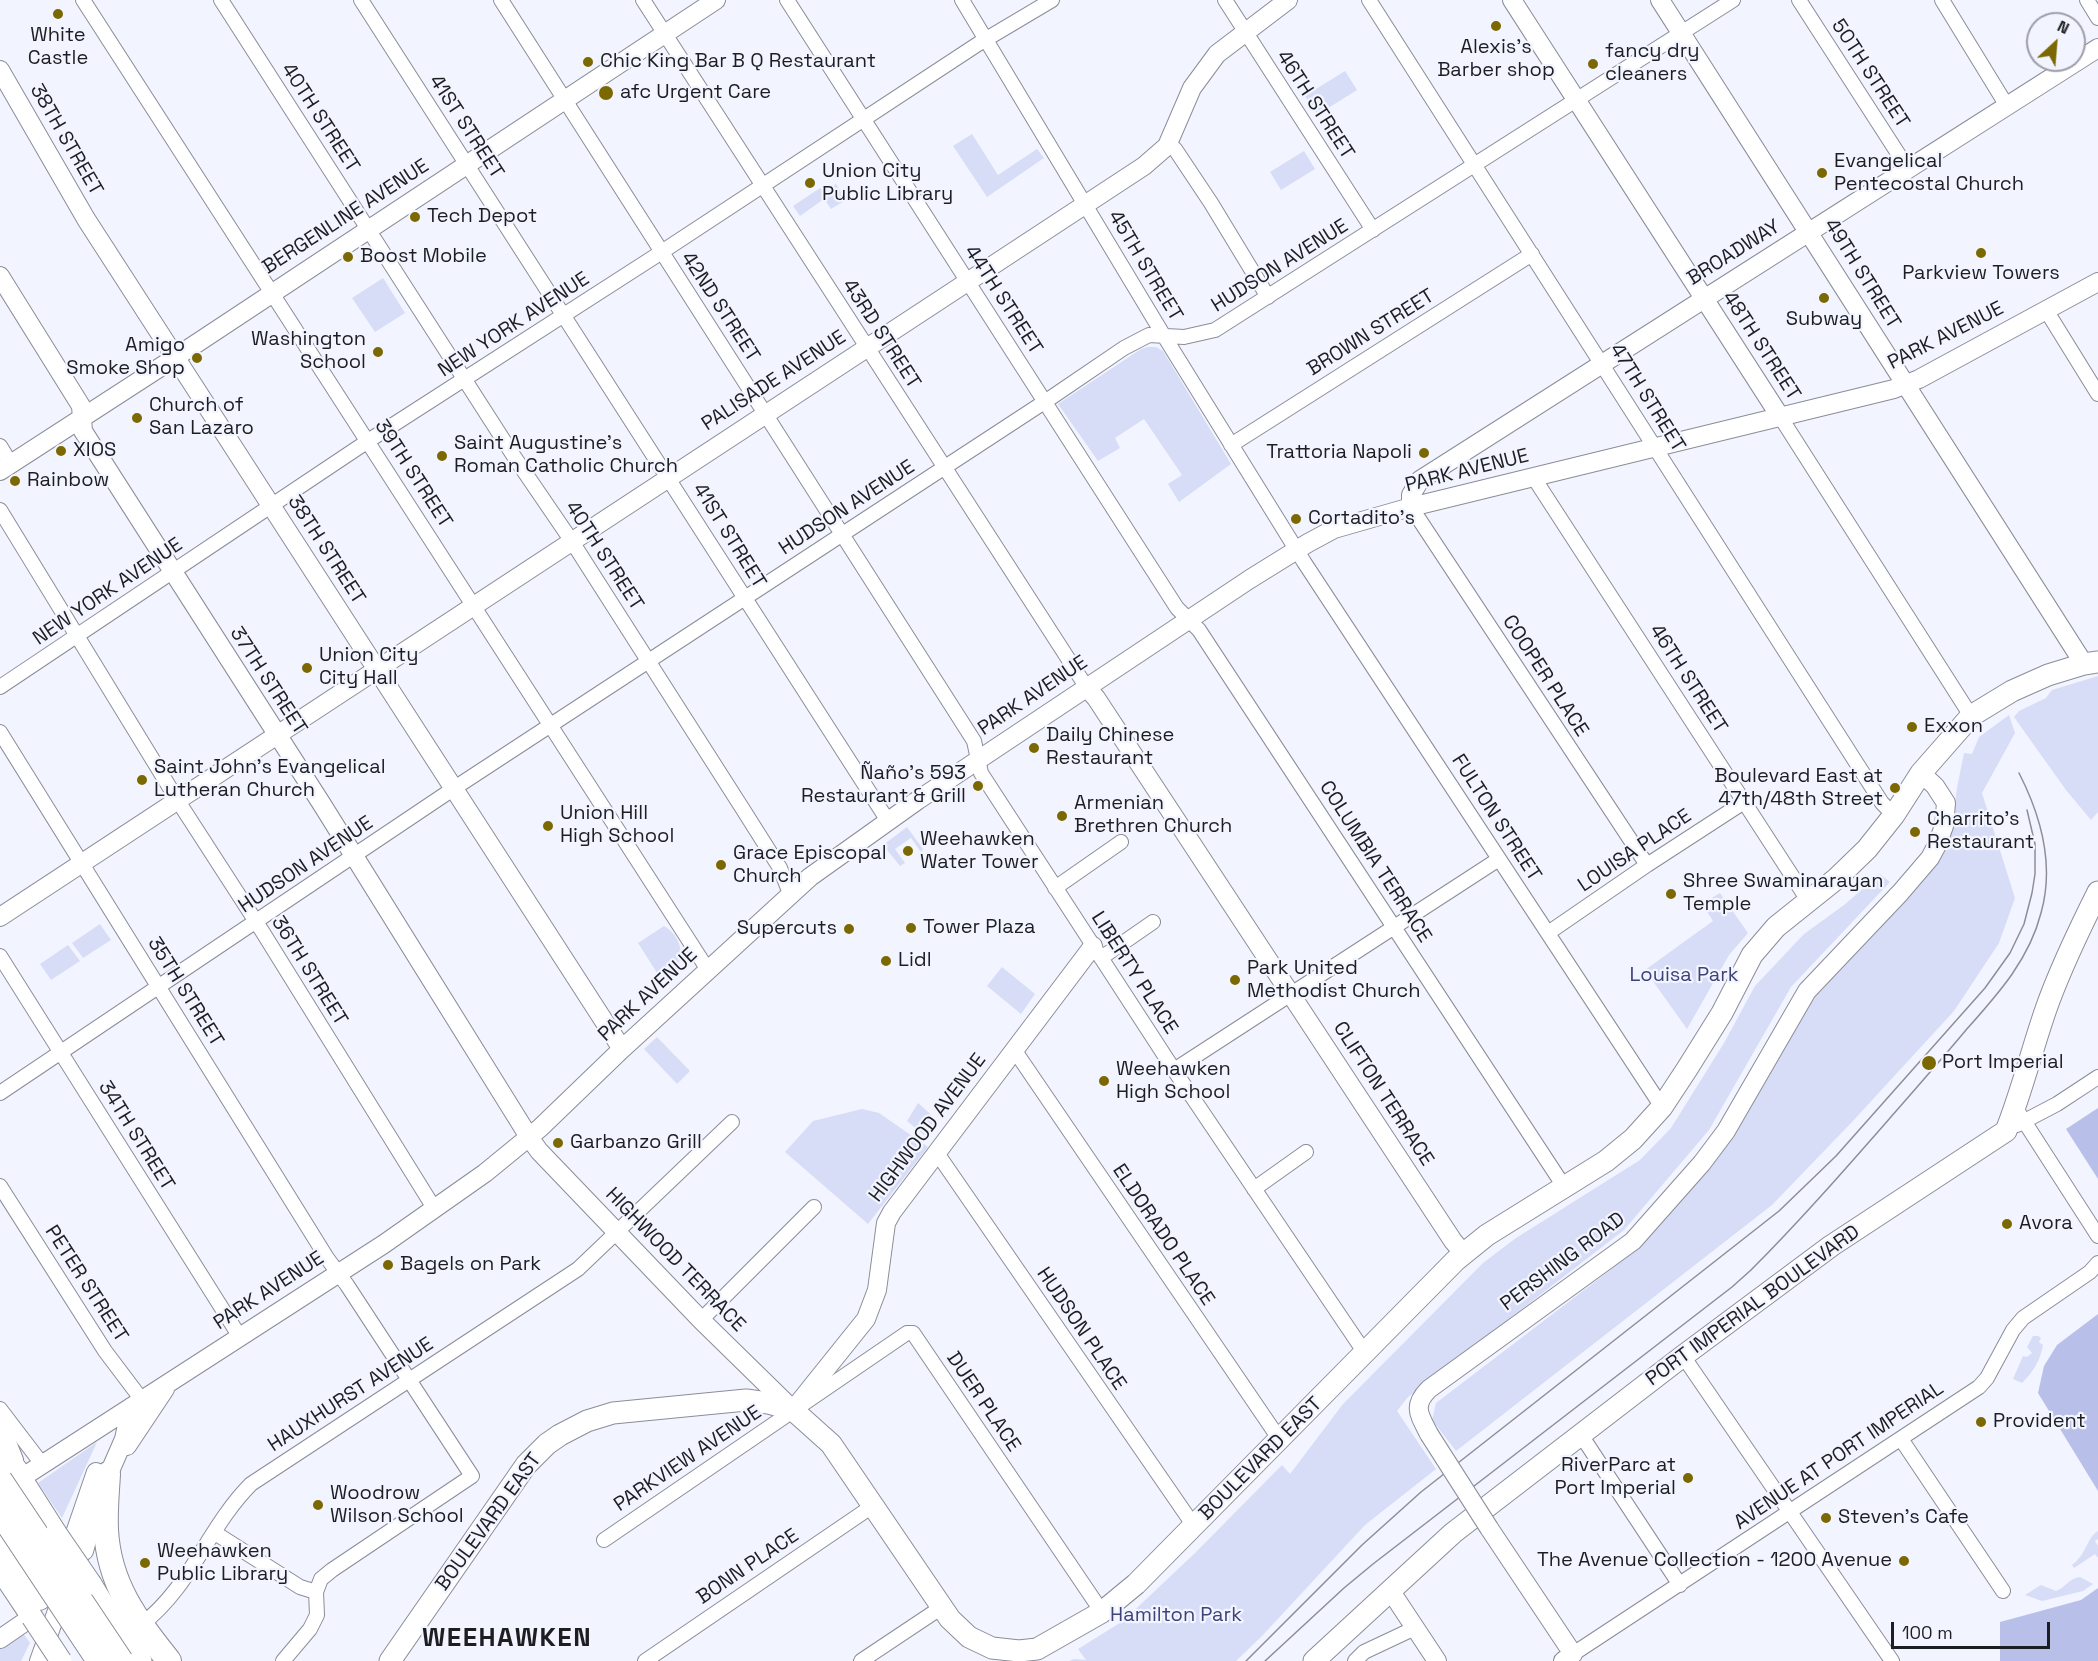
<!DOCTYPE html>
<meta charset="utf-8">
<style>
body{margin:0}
#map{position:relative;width:2098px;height:1661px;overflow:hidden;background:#f2f4ff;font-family:"Space Grotesk",sans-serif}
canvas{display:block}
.north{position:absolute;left:2026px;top:12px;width:60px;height:60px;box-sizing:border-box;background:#f2f4ff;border:2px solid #9d9ea7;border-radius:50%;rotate:26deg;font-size:16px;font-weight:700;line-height:24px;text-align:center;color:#1d1e22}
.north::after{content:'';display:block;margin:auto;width:21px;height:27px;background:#7c6800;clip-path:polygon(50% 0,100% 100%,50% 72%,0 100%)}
.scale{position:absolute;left:1891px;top:1622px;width:159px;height:27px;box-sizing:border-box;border:3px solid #1d1e22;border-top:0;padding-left:8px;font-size:18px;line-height:21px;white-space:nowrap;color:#1d1e22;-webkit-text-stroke:4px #f2f4ff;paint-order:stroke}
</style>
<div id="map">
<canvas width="2098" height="1661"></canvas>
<div class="north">N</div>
<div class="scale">100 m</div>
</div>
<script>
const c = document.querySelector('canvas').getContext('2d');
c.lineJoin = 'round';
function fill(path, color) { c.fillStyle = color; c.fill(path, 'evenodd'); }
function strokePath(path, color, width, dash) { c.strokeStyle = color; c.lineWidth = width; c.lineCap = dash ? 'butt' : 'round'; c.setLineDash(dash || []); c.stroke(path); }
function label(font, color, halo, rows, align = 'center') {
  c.font = font + ' "Space Grotesk",sans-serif'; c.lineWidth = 4.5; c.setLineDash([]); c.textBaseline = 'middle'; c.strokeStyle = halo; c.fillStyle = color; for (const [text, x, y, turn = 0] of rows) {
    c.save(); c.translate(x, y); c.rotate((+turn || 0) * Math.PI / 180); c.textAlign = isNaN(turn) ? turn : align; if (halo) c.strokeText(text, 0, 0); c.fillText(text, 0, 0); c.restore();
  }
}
const green = new Path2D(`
 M1345 71 1357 90 1317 115 1305 96Z
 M972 134 998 175 1037 149 1044 158 987 197 953 146Z
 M1304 151 1315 169 1281 190 1270 172Z
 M836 184 846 200 831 209 824 199 800 216 793 206 820 188 824 193Z
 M383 278 405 313 375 332 352 298Z
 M1148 347H1156L1163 351 1231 464 1179 502 1168 484 1182 475 1144 419 1115 438 1120 448 1098 461 1058 404 1141 349Z
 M2098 676V812L2091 820 2066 790 2014 717 2019 711 2046 698 2052 690Z
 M2009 715 2015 733 1982 793 2015 898 1999 943 1954 1011 1852 1122 1772 1205 1456 1451 1432 1420 1436 1403 1630 1255 1663 1218 1803 1007 1952 827 1957 788 1964 753 1972 754 1979 737Z
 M907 827 923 849 921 852 911 838 895 849 905 863 900 866 883 845Z
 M1880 874 1890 882 1791 987 1709 1130 1624 1230 1408 1397 1397 1411 1436 1469 1365 1525 1262 1636 1236 1661H1069L1074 1659 1086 1660 1078 1649 1123 1621 1195 1553 1282 1465 1290 1474 1343 1404 1483 1263 1516 1238 1640 1160 1671 1128 1724 1043 1755 986 1804 934 1844 905Z
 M1720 893 1748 933 1729 955 1687 1029 1645 970 1713 921 1702 904Z
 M100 924 111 940 83 958 72 943Z
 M664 926C687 939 686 971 661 979L638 943Z
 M68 945 80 961 51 980 40 964Z
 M1002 967 1035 994 1021 1014 987 986Z
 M657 1037 690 1071 677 1084 644 1049Z
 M918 1103 936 1119 924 1135 907 1121Z
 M862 1109 879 1113 928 1147 868 1224 785 1152 813 1121Z
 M2033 1336H2038L2041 1338 2039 1342 2043 1345C2040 1361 2033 1372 2022 1383L2013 1379 2023 1356 2027 1357 2032 1353 2027 1347Z
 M97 1442 62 1518 38 1483Z
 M2098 1531V1539L2095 1541 2098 1546V1558L2095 1554 2074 1568 2072 1565C2087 1554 2087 1537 2098 1531Z
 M2080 1577 2093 1584 2083 1591 2042 1601 2025 1595 2041 1585 2056 1591C2065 1588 2069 1578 2080 1577Z
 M23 1633 30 1643 21 1661H0V1648Z`);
const water = new Path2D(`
 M2098 1108V1179L2066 1129Z
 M2098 1314V1491L2038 1393 2044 1366 2057 1345Z
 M2098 1588V1661H2000V1622L2081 1600Z`);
const street = new Path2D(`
 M83 0 708 970
 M221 0 515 458 571 540 744 811 780 868 791 896
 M361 0 888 821
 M501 0 974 741 981 773 1174 1070 1365 1353
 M643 0 1087 688
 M787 0 1177 608 1199 630 1565 1188
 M962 0 1164 336 1304 562 1662 1107
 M1225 0 1373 230
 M1369 0 1882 803 1894 815
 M1799 0 1908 169
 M1942 0 2007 106
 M2087 0 2098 18
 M1167 146 1175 149 1211 203 1268 297
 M2046 310 2098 394
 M1781 418 1971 716
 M1231 445 1532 254
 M0 446 11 464
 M1534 478 1809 902
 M1411 507 1647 865
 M0 510 178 801 262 931 434 1208
 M0 687 368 441 654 257 978 44 1052 0
 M0 732 327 1258 347 1285 472 1476 332 1570 321 1579 316 1592 317 1615 310 1629 283 1661
 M1055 888 1121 842
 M1548 933 1647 865 1744 802
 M0 956 240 1337
 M1101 958 1153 922
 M1015 1051 1280 1440
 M1174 1070 1499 859
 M0 1093 453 789 1052 397 1124 348 1149 335 1184 337 1215 330 1733 0
 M2015 1107 2098 1236
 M2017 1125 2057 1104 2098 1077
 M937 1153 1194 1526
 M0 1186 105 1351 142 1400
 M1254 1189 1306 1152
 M701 1320 814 1207
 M1683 1356 1892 1661
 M0 1409 42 1464
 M1581 1435 1680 1585
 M1901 1439 2003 1591
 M215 1533 300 1587 316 1592
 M604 1540 907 1333H913L1102 1612
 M141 1625C191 1587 208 1527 251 1484L578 1269 732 1122
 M1573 1654 1979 1387 1987 1378 2013 1330 2023 1318 2090 1272 2098 1263
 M645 1661 874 1505
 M861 1661 942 1607
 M1355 1661 1364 1652 1415 1628`);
const secondary = new Path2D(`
 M1512 0 1781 418
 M1660 0 2084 664
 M0 70 86 219 622 1049
 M0 276 81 406 83 431 323 806 529 1137 539 1151 701 1320 793 1410 866 1319 877 1290 886 1223 892 1212 1093 946
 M0 471 176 357 716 0
 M1411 507V495L1420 480 2098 48
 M1087 688 1096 698 1453 1241 1464 1254
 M0 917 1144 166 1167 146 1192 88 1217 54 1288 0
 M0 1425 14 1460
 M1429 1434C1419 1414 1412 1406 1429 1389L1633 1241 1702 1163 1726 1131 1807 991 1900 893 1930 858 1937 845 1944 826 1946 803 1935 786 1921 773
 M127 1446 165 1389
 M12 1484 384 1244 485 1173 540 1128 622 1049 810 877 918 800 1250 579 1308 543 1334 529 1411 507 1894 389 1919 379 2098 282
 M1489 1528 1573 1654 1563 1661
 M74 1536 96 1472
 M84 1551 100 1494 124 1439 131 1407
 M1390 1590 1437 1661
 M0 1639 32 1617
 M39 1661 63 1594`);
const primary = new Path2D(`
 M21 1478 56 1533
 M0 1569 32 1617
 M91 1584 105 1607 141 1661
 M390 1661 526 1465 547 1444 560 1435 587 1421 613 1413 746 1400 768 1403 793 1410 831 1444 950 1619 969 1637 992 1648 1019 1651 1037 1649 1102 1612 1136 1584 1456 1260 1487 1235 1606 1161 1633 1139 1662 1107 1687 1069 1722 1013 1752 955 1776 927 1836 879 1867 849 1894 815 1921 773 1971 716 2012 691 2048 675 2084 664 2098 662
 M1314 1661 1453 1533 1683 1356 1831 1246 2006 1131C2022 1091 2032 1049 2046 1009 2060 969 2079 930 2098 892`);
const highway = new Path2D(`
 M0 1449 21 1478
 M108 1474C107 1492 105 1511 106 1530 109 1585 136 1619 169 1661
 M0 1543 39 1598`);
const tram = new Path2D(`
 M1246 1661 1362 1545 1421 1492 1779 1211 1836 1156 1985 988 2010 953 2024 924 2032 893 2035 874V844L2027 810
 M1265 1661 1344 1588 1373 1564 1732 1287 1751 1270C1804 1217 1854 1159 1904 1102 1925 1078 1946 1054 1966 1030 1998 994 2029 960 2041 913 2055 864 2041 816 2019 773`);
const secondaryBridge = new Path2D(`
 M1429 1434 1489 1528`);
const primaryBridge = new Path2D(`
 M56 1533 91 1584
 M32 1617 61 1661`);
const highwayBridge = new Path2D(`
 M0 1480 121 1661
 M0 1512 99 1661`);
const markers = [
 [58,14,6,"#7c6800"],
 [1496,26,6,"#7c6800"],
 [588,62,6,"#7c6800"],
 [1593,64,6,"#7c6800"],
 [606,93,8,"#7c6800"],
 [1822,173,6,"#7c6800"],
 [810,183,6,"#7c6800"],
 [415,217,6,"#7c6800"],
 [1981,253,6,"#7c6800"],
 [348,257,6,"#7c6800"],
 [1824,298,6,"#7c6800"],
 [378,352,6,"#7c6800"],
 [197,358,6,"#7c6800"],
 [137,418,6,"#7c6800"],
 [61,451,6,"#7c6800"],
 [1424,453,6,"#7c6800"],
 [442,456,6,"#7c6800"],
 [15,481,6,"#7c6800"],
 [1296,519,6,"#7c6800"],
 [307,668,6,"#7c6800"],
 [1912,727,6,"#7c6800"],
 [1034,748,6,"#7c6800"],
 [142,780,6,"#7c6800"],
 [978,786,6,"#7c6800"],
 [1895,788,6,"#7c6800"],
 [1062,816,6,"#7c6800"],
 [548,826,6,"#7c6800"],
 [1915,832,6,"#7c6800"],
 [908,851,6,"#7c6800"],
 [721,865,6,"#7c6800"],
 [1671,894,6,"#7c6800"],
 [911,928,6,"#7c6800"],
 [849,929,6,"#7c6800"],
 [886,961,6,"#7c6800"],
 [1235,980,6,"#7c6800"],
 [1929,1063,8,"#7c6800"],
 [1104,1081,6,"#7c6800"],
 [558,1143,6,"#7c6800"],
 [2007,1224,6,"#7c6800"],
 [388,1265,6,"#7c6800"],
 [1981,1422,6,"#7c6800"],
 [1688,1478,6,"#7c6800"],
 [318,1505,6,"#7c6800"],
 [1826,1518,6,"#7c6800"],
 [1904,1561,6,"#7c6800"],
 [145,1563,6,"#7c6800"]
];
const poiNames = [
 ["White",58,36,"center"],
 ["Castle",58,59,"center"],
 ["Alexis's",1496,48,"center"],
 ["Barber shop",1496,71,"center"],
 ["fancy dry",1605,52],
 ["cleaners",1605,75],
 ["Chic King Bar B Q Restaurant",600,62],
 ["afc Urgent Care",620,93],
 ["Evangelical",1834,162],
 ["Pentecostal Church",1834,185],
 ["Union City",822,172],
 ["Public Library",822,195],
 ["Tech Depot",427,217],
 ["Boost Mobile",360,257],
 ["Parkview Towers",1981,274,"center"],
 ["Subway",1824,320,"center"],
 ["Washington",366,340,"right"],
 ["School",366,363,"right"],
 ["Amigo",185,346,"right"],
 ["Smoke Shop",185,369,"right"],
 ["Church of",149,406],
 ["San Lazaro",149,429],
 ["Saint Augustine's",454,444],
 ["Roman Catholic Church",454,467],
 ["XIOS",73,451],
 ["Trattoria Napoli",1412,453,"right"],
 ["Rainbow",27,481],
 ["Cortadito's",1308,519],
 ["Union City",319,656],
 ["City Hall",319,679],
 ["Exxon",1924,727],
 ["Daily Chinese",1046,736],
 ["Restaurant",1046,759],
 ["Saint John's Evangelical",154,768],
 ["Lutheran Church",154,791],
 ["Ñaño's 593",966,774,"right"],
 ["Restaurant & Grill",966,797,"right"],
 ["Boulevard East at",1883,777,"right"],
 ["47th/48th Street",1883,800,"right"],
 ["Armenian",1074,804],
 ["Brethren Church",1074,827],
 ["Union Hill",560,814],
 ["High School",560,837],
 ["Charrito's",1927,820],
 ["Restaurant",1927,843],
 ["Weehawken",920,840],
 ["Water Tower",920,863],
 ["Grace Episcopal",733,854],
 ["Church",733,877],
 ["Shree Swaminarayan",1683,882],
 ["Temple",1683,905],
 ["Tower Plaza",923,928],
 ["Supercuts",837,929,"right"],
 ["Lidl",898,961],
 ["Park United",1247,969],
 ["Methodist Church",1247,992],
 ["Port Imperial",1942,1063],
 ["Weehawken",1116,1070],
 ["High School",1116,1093],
 ["Garbanzo Grill",570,1143],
 ["Avora",2019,1224],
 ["Bagels on Park",400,1265],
 ["Provident",1993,1422],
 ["RiverParc at",1676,1466,"right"],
 ["Port Imperial",1676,1489,"right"],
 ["Woodrow",330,1494],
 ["Wilson School",330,1517],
 ["Steven's Cafe",1838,1518],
 ["Weehawken",157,1552],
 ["Public Library",157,1575],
 ["The Avenue Collection - 1200 Avenue",1892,1561,"right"]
];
const streetNames = [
 ["50TH STREET",1870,74,57],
 ["46TH STREET",1315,105,57],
 ["40TH STREET",320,118,57],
 ["41ST STREET",466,127,57],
 ["38TH STREET",66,140,60],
 ["BERGENLINE AVENUE",346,217,-33],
 ["BROADWAY",1734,253,-32],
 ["45TH STREET",1145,266,59],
 ["HUDSON AVENUE",1280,266,-32],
 ["49TH STREET",1862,274,58],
 ["44TH STREET",1003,300,57],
 ["42ND STREET",720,307,57],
 ["NEW YORK AVENUE",514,325,-33],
 ["BROWN STREET",1371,333,-32],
 ["43RD STREET",881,334,57],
 ["PARK AVENUE",1946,336,-27],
 ["48TH STREET",1761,346,57],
 ["PALISADE AVENUE",774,381,-33],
 ["47TH STREET",1647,398,58],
 ["PARK AVENUE",1467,471,-14],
 ["39TH STREET",413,474,57],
 ["HUDSON AVENUE",847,508,-33],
 ["41ST STREET",729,536,58],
 ["38TH STREET",326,550,57],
 ["40TH STREET",604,556,57],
 ["NEW YORK AVENUE",108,592,-34],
 ["COOPER PLACE",1545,676,57],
 ["46TH STREET",1688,679,57],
 ["37TH STREET",268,681,57],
 ["PARK AVENUE",1033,696,-34],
 ["FULTON STREET",1496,818,57],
 ["LOUISA PLACE",1635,851,-34],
 ["COLUMBIA TERRACE",1375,862,57],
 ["HUDSON AVENUE",306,865,-34],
 ["36TH STREET",309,971,58],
 ["LIBERTY PLACE",1134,973,57],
 ["35TH STREET",185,992,58],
 ["PARK AVENUE",648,995,-43],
 ["CLIFTON TERRACE",1383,1094,57],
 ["HIGHWOOD AVENUE",928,1128,-53],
 ["34TH STREET",136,1136,58],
 ["ELDORADO PLACE",1163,1235,56],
 ["HIGHWOOD TERRACE",675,1260,46],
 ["PERSHING ROAD",1563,1262,-37],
 ["PETER STREET",86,1284,57],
 ["PARK AVENUE",269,1291,-33],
 ["PORT IMPERIAL BOULEVARD",1753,1306,-36],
 ["HUDSON PLACE",1081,1329,56],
 ["HAUXHURST AVENUE",351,1395,-33],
 ["DUER PLACE",983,1402,56],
 ["AVENUE AT PORT IMPERIAL",1839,1456,-34],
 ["PARKVIEW AVENUE",688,1459,-34],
 ["BOULEVARD EAST",1261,1459,-45],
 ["BOULEVARD EAST",489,1522,-54],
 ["BONN PLACE",748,1567,-34]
];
const parkNames = [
 ["Louisa Park",1684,976],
 ["Hamilton Park",1176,1616]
];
const districtNames = [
 ["WEEHAWKEN",507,1639]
];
fill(green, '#d7ddf7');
fill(water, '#b8c0ea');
strokePath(street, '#8b8d97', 16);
strokePath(secondary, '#8b8d97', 20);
strokePath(primary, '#8b8d97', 23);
strokePath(highway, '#8b8d97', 26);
strokePath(street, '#fff', 14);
strokePath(secondary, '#fff', 18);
strokePath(primary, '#fff', 21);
strokePath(highway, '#fff', 24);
strokePath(tram, '#8d8e96', 1.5);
strokePath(secondaryBridge, '#8b8d97', 20, []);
strokePath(primaryBridge, '#8b8d97', 23, []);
strokePath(highwayBridge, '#8b8d97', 26, []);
strokePath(secondaryBridge, '#fff', 18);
strokePath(primaryBridge, '#fff', 21);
strokePath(highwayBridge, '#fff', 24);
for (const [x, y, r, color] of markers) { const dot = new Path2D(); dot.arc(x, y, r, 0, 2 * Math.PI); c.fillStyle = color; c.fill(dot); strokePath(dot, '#f2f4ff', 2); }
label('20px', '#1d1e22', '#f2f4ff', poiNames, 'left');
label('20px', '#1d1e22', '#f2f4ff', streetNames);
label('20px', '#3d4379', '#f2f4ff', parkNames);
c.letterSpacing = '1.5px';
label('bold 26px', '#1d1e22', '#f2f4ff', districtNames);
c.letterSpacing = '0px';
</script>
